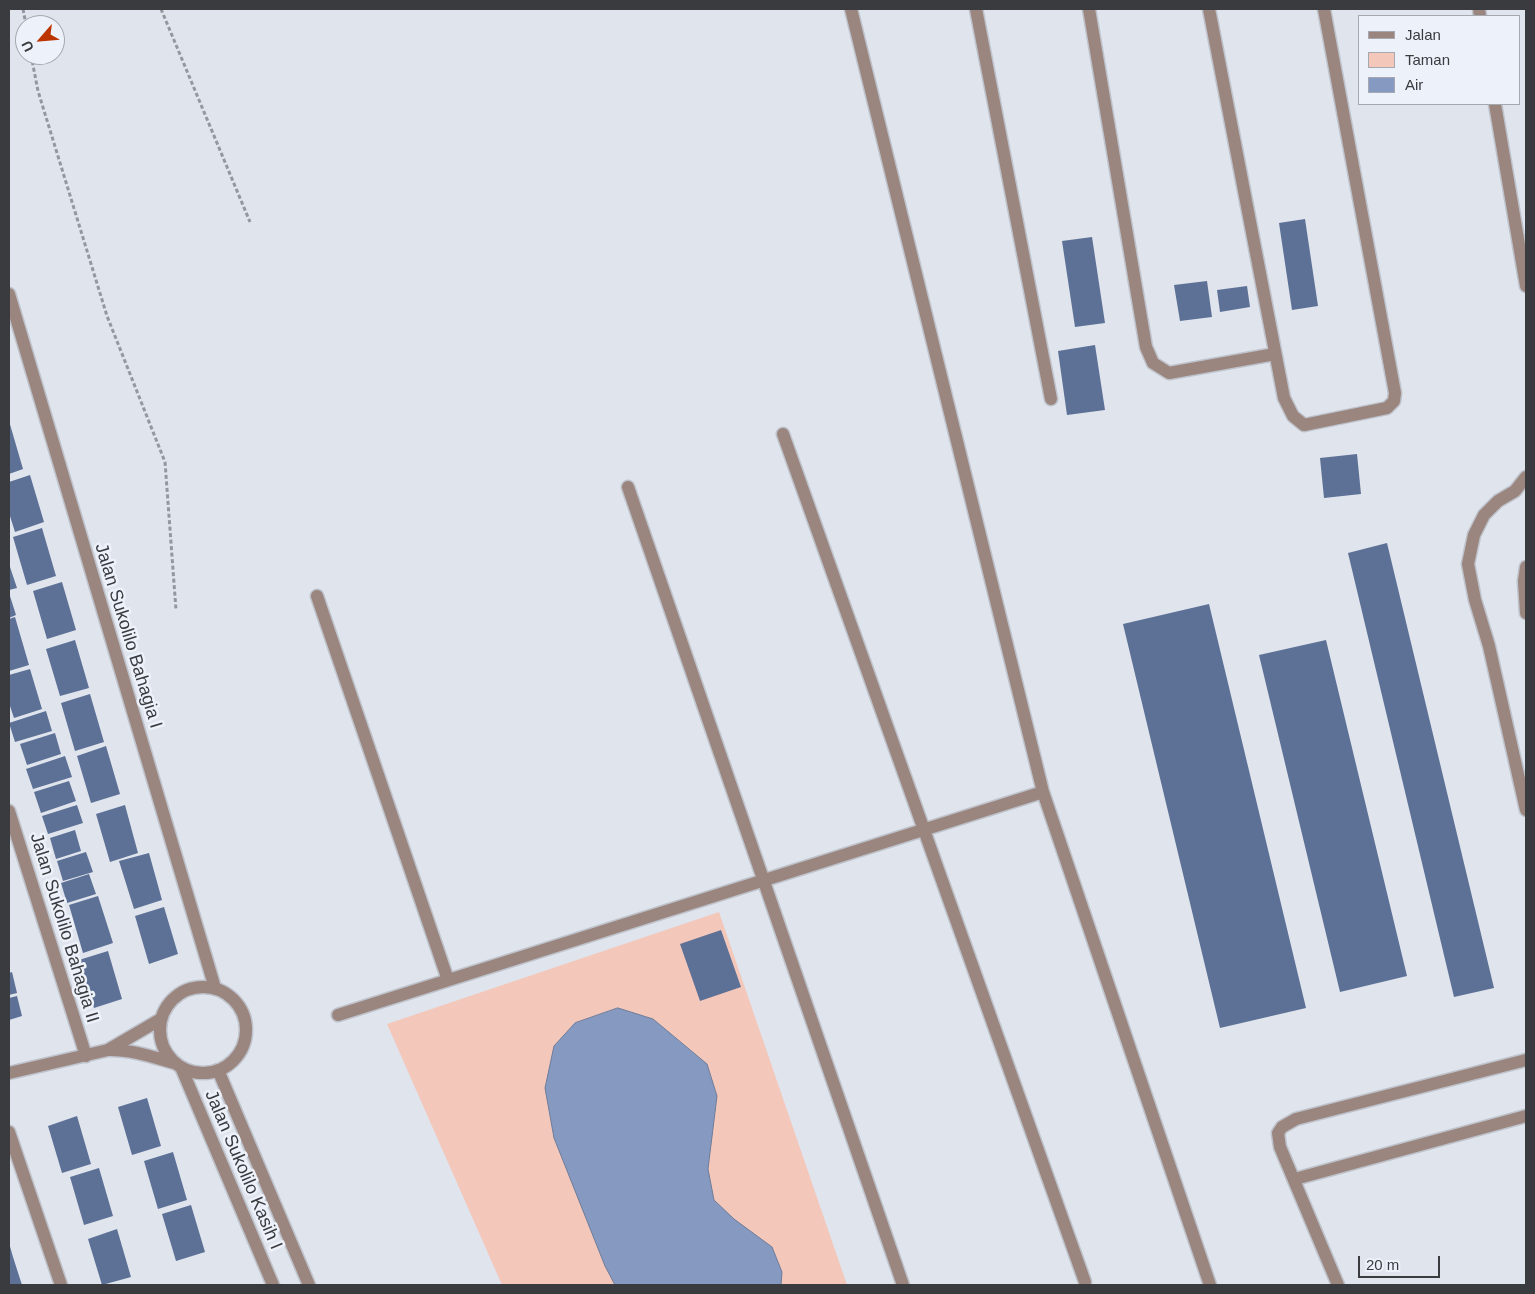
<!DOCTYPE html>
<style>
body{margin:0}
#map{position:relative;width:1535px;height:1294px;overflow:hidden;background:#dfe4ed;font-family:Helvetica,sans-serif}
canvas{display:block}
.frame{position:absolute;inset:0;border:10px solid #393b3e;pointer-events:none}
.legend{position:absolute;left:1358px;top:15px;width:162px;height:90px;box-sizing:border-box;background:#edf1fa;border:1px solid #a5a8af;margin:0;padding:6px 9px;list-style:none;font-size:15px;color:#393b3e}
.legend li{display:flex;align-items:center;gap:10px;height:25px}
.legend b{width:25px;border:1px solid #a5a8af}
.north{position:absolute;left:15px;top:15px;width:50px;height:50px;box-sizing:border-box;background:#edf1fa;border:1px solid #a5a8af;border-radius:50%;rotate:243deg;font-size:14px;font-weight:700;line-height:20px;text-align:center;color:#393b3e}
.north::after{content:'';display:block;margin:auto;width:18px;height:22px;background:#bc3400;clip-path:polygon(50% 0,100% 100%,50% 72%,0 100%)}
.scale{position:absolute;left:1358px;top:1256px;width:82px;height:22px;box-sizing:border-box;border:2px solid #393b3e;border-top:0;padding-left:6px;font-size:15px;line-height:18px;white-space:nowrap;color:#393b3e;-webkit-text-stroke:4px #edf1fa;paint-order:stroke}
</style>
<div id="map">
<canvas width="1535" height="1294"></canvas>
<div class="frame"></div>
<ul class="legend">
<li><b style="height:6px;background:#9b857f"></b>Jalan</li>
<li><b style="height:14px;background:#f4c7bb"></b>Taman</li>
<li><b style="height:14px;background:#8599c1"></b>Air</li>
</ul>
<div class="north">U</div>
<div class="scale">20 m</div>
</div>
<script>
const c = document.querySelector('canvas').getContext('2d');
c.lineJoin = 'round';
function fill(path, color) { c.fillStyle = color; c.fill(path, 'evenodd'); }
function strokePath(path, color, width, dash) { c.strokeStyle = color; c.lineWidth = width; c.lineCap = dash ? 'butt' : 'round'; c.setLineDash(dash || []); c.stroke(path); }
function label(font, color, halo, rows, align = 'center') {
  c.font = font + ' Helvetica,sans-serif'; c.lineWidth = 5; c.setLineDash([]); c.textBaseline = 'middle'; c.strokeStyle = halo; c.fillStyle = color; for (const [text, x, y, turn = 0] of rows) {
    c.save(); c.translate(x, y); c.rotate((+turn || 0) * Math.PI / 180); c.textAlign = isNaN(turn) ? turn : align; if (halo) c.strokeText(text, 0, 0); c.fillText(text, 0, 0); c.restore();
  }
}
const green = new Path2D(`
 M719 912 847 1285H502L387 1024Z`);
const water = new Path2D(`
 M618 1008 653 1019 707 1064 717 1096 708 1169 714 1200 734 1219 772 1247 782 1272 781 1285H615L605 1266 554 1138 545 1088 554 1046 575 1023Z`);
const building = new Path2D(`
 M1305 219 1318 306 1292 310 1279 223Z
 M1092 237 1105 323 1075 327 1062 241Z
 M1207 281 1212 317 1180 321 1174 285Z
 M1247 286 1250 307 1220 312 1217 290Z
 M1095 345 1105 410 1067 415 1058 351Z
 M9 421 23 469 9 474Z
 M1357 454 1361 494 1324 498 1320 458Z
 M30 475 44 522 15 532 9 513V482Z
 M42 528 56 576 27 585 13 537Z
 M1387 543 1494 988 1454 997 1348 553Z
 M10 567 17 588 9 590V568Z
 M62 582 76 630 47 639 33 591Z
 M9 593 16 615 9 618Z
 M1209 604 1306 1008 1220 1028 1123 624Z
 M15 617 29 665 9 671V619Z
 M75 640 89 688 60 696 46 649Z
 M1326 640 1407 976 1340 992 1259 655Z
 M30 669 42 709 14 718 9 703V675Z
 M90 694 104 742 75 751 61 703Z
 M46 711 52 731 15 742 9 723Z
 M55 733 61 754 27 765 20 744Z
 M106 746 120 794 91 803 77 756Z
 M65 756 72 777 33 789 26 769Z
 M69 781 76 801 41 813 34 792Z
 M77 805 83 823 48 834 42 816Z
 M125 805 138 853 110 862 96 814Z
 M75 830 81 851 56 859 50 838Z
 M86 852 93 872 63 881 57 861Z
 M149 853 162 900 134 909 119 861Z
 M89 874 96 894 67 903 61 883Z
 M98 896 113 943 83 953 69 905Z
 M164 907 178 954 149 964 135 916Z
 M721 930 741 987 700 1001 680 944Z
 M108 951 122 999 94 1008 79 960Z
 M12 972 17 993 9 995V973Z
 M17 996 22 1016 9 1020V998Z
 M147 1098 161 1146 132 1155 118 1107Z
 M77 1116 91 1164 62 1173 48 1126Z
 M173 1152 187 1200 158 1209 144 1161Z
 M99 1168 113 1216 84 1225 70 1177Z
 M191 1205 205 1252 176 1261 162 1214Z
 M117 1229 131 1277 102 1285 88 1239Z
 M9 1243 13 1257 22 1285H9Z`);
const path = new Path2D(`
 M23 9 26 25
 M161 9 250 222
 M31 55 38 91 107 316 165 462 176 610`);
const minor = new Path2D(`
 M851 9 1043 792 1210 1285
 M976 9 1051 399
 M1089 9 1146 347 1153 363 1169 373 1275 354
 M1209 9 1284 398 1293 416 1304 425 1387 408 1394 401 1395 393 1324 9
 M1479 9 1480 16
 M1495 104 1526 286
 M9 294 215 988
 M783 434 1085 1282
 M1526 477 1515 491 1498 501 1484 515 1474 535 1468 564 1475 600 1489 646 1526 810
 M628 487 903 1285
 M1526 567 1524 581 1526 613
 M317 596 448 980
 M9 811 86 1056
 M160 1030a43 43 0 1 1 86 0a43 43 0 1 1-86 0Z
 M338 1015 1043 792
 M108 1050 161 1019
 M181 1067 273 1285
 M218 1070 309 1285
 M9 1073 108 1050C130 1049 153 1057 174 1063
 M9 1132 61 1285
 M1295 1179 1526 1116
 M1338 1285 1280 1147 1278 1133 1282 1127 1296 1119 1526 1060`);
const streetNames = [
 ["Jalan Sukolilo Bahagia I",128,636,73],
 ["Jalan Sukolilo Bahagia II",64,928,73],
 ["Jalan Sukolilo Kasih I",243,1170,67]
];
fill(green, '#f4c7bb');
fill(water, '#8599c1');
strokePath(water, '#6e7d9a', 1);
fill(building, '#5d7096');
strokePath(minor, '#bec2ca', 15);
strokePath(path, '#94989e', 3, [4, 2.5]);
strokePath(minor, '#9b857f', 12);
label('18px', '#393b3e', '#edf1fa', streetNames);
</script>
